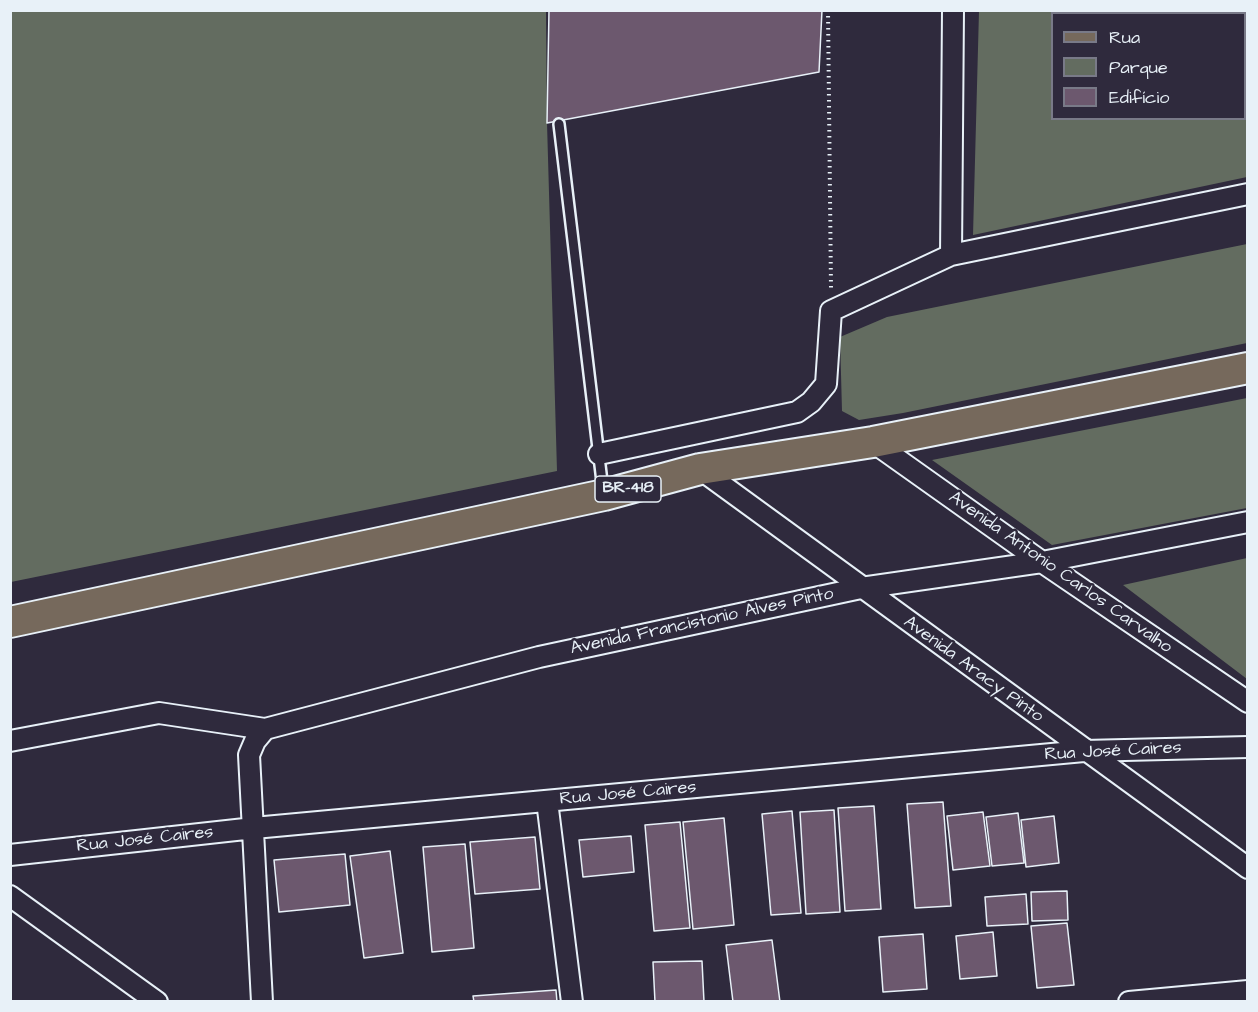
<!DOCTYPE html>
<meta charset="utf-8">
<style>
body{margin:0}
#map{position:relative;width:1258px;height:1012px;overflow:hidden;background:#2f2a3d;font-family:"Architects Daughter",sans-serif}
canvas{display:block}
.frame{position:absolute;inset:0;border:12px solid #e8f1f8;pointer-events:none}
.legend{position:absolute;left:1051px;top:12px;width:195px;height:108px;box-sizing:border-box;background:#2f2a3d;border:2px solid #797a88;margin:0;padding:8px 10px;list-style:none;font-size:18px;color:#e8f1f8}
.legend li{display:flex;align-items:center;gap:12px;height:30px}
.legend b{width:30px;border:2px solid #797a88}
</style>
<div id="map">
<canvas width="1258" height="1012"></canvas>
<div class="frame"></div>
<ul class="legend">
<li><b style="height:8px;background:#76695c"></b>Rua</li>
<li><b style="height:16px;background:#636c60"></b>Parque</li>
<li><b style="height:16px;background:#6c586e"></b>Edifício</li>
</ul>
</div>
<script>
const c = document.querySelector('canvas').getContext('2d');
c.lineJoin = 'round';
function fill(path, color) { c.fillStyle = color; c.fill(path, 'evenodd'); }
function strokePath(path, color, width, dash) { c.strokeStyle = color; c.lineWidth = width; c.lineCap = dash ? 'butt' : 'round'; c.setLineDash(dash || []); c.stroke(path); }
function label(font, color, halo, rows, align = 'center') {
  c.font = font + ' "Architects Daughter",sans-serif'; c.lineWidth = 5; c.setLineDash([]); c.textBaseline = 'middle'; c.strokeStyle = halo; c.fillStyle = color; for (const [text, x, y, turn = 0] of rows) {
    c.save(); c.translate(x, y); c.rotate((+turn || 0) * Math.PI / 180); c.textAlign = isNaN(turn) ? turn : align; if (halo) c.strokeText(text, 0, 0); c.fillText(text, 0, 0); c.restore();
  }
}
const green = new Path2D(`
 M11 10 546 11 547 123 557 471 11 582Z
 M979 11H1247V177L973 235ZM1052 14H1244V118H1052Z
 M1247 244V343L903 413 859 420 842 411 840 337 887 317Z
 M1247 398V508L1052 545 932 460Z
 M1247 558V679L1123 585Z`);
const building = new Path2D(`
 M549 10H822L819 72 547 123Z
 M943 802 951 906 915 908 907 804Z
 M874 806 881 909 845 911 838 808Z
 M834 810 840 912 806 914 800 812Z
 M792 811 801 913 771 915 762 814Z
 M983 812 990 866 953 870 947 816Z
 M1018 813 1024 863 992 866 986 817Z
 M1054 816 1059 863 1026 867 1021 820Z
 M724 818 734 925 693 929 683 822Z
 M680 822 690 928 654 931 645 825Z
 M631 836 634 872 583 877 579 840Z
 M535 837 540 889 475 894 470 842Z
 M465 844 474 948 432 952 423 847Z
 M390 851 403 953 364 958 350 856Z
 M345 854 350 905 279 912 274 860Z
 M1067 891 1068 920 1032 921 1031 892Z
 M1026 894 1028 924 987 926 985 897Z
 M1067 923 1074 985 1037 988 1031 926Z
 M993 932 997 976 960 979 956 936Z
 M923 934 927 989 883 992 879 937Z
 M772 940 780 1002H733L726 945Z
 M702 961 704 1002H655L653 962Z
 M556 990 557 1002H474L473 996Z`);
const path = new Path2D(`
 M828 10 831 289`);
const lane = new Path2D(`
 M559 124 603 490`);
const street = new Path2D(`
 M951 255 953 10
 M873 442 1042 562 1248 702
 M599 454 797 412 811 402 826 384 831 311 951 255 1248 194
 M700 469 1248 868
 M10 741 159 713 265 729
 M547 801 572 1002
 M10 855 254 828 1084 751 1248 747
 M10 896 157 1002
 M262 1002 249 755 255 741 265 729 539 657 861 588 1042 562 1248 522
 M1129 1002 1248 991`);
const primary = new Path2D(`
 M10 622 604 495 700 469 873 442 1248 368`);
const shields = [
 [628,489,66]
];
const shieldNames = [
 ["BR-418",628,489]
];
const streetNames = [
 ["Avenida Antonio Carlos Carvalho",1060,573,35],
 ["Avenida Francistonio Alves Pinto",702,622,-12],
 ["Avenida Aracy Pinto",973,670,36],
 ["Rua José Caires",1113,752,-3],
 ["Rua José Caires",628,794,-5],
 ["Rua José Caires",145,840,-6]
];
fill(green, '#636c60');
fill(building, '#6c586e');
strokePath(building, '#e8f1f8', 1.5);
strokePath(lane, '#e8f1f8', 14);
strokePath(street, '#e8f1f8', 24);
strokePath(primary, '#e8f1f8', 34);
strokePath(path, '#e8f1f8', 4, [1.5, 4.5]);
strokePath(lane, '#2f2a3d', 9);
strokePath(street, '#2f2a3d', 20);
strokePath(primary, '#76695c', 30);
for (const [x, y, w] of shields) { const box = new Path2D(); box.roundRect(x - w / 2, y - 13, w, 26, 4.5); c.fillStyle = '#2f2a3d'; c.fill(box); strokePath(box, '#e8f1f8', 1.5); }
label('bold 16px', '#e8f1f8', null, shieldNames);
label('18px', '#e8f1f8', '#2f2a3d', streetNames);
</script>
